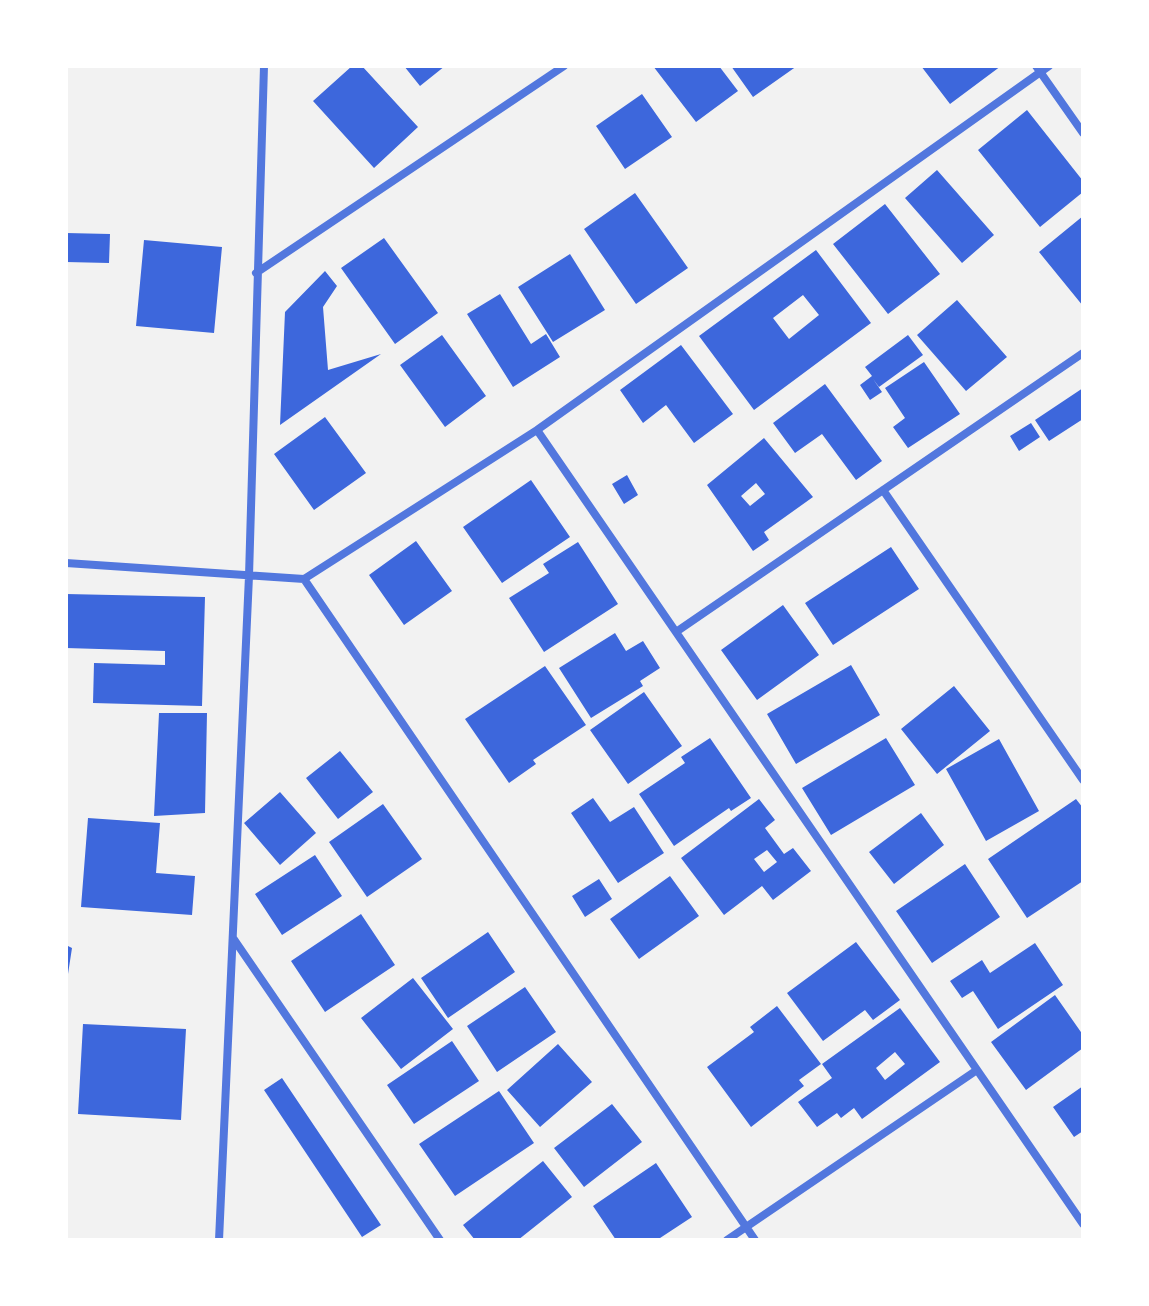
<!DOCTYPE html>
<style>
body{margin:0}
#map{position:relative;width:1149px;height:1306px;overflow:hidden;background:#f2f2f2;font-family:"DM Sans",sans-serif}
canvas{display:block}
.frame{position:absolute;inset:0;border:68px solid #fff;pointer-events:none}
</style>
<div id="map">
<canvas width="1149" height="1306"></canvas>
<div class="frame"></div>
</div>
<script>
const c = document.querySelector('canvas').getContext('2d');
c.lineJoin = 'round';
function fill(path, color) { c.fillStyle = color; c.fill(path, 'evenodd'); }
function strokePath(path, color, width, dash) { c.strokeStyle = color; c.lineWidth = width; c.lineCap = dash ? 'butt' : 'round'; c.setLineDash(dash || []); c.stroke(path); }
const building = new Path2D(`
 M352 66H362L418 127 374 168 313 101Z
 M404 66H445L420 86Z
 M653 66H719L738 91 696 122Z
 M731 66H797L753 97Z
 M921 66H1001L950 104Z
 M642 94 672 137 625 169 596 126Z
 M1027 110 1083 181V192L1040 227 978 150Z
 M937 170 994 235 962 263 905 198Z
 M635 193 688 268 636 304 584 229Z
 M885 204 940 274 888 314 833 244Z
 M1083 216V306L1039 252Z
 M66 233 110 234 109 263 66 262Z
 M384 238 438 313 395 344 341 268Z
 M144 240 222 247 214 333 136 326Z
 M816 250 871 323 754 410 699 336ZM803 295 819 315 789 339 773 318Z
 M570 254 605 310 553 342 518 287Z
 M325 271 337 286 323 307 328 370 381 354 280 425 285 312Z
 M500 294 531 344 546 334 560 357 513 387 467 314Z
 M957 300 1007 357 966 391 917 335Z
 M442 335 486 396 445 427 400 365Z
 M908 335 923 355 879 387 873 379 882 392 870 400 860 385 872 376 865 367Z
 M681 345 733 414 694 443 666 405 643 423 620 390Z
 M924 362 960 414 908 448 893 427 905 418 885 388Z
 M825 384 882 461 856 480 822 434 795 453 773 423Z
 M1083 388V419L1049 441 1035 420Z
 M325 417 366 473 314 510 274 454Z
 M1031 423 1040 437 1019 451 1010 436Z
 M764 438 813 497 764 532 769 540 753 551 707 485ZM756 483 765 494 750 506 741 496Z
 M627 475 638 495 624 504 612 484Z
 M531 480 570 537 502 583 463 527Z
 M416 541 452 591 404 625 369 575Z
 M578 542 618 604 544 652 509 598 549 573 543 564Z
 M891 547 919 589 833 645 805 603Z
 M66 594 205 597 202 706 93 703 94 663 165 665V651L66 648Z
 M783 605 819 655 757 700 721 650Z
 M615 633 626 651 643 641 660 668 640 681 643 686 591 718 559 668Z
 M851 665 880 715 796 764 767 714Z
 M545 666 586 725 533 760 536 764 509 783 465 719Z
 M954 686 990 731 937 774 901 729Z
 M644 692 682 746 628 784 590 730Z
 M159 713H207L205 813 154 816Z
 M710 738 751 798 731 811 729 808 674 846 639 794 685 763 681 757Z
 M886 738 915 785 831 835 802 788Z
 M999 739 1039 811 986 841 946 769Z
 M340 751 373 792 338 819 306 778Z
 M280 792 316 833 280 865 244 823Z
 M593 798 610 822 634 807 664 853 618 883 571 813Z
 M759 799 775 820 765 828 784 854 793 848 811 871 773 900 762 886 724 915 681 858ZM767 850 777 862 764 872 754 859Z
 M1076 799 1083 808V881L1027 918 988 859Z
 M383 804 422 859 367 897 329 842Z
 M921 813 944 845 894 884 869 852Z
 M88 818 160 823 156 873 195 876 192 915 81 907Z
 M315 855 342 896 282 935 255 894Z
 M965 864 1000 917 932 963 896 911Z
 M670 876 699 916 639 959 610 919Z
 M599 879 612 899 585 917 572 896Z
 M361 914 395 965 325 1012 291 961Z
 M488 932 515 972 448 1018 421 978Z
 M856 942 900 1000 873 1020 865 1010 823 1041 787 993Z
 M1035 943 1063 985 998 1029 973 991 962 998 950 981 982 960 990 973Z
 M66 945 72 948 68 974H66Z
 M413 978 453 1029 401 1069 361 1018Z
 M525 987 556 1032 497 1072 467 1026Z
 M1055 995 1083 1035V1048L1026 1090 991 1042Z
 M777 1006 821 1064 799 1080 804 1086 751 1127 707 1067 754 1032 750 1027Z
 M900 1008 940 1062 862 1119 854 1108 841 1118 837 1113 817 1127 798 1102 832 1078 822 1064ZM895 1052 905 1064 885 1080 876 1068Z
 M83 1024 186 1029 181 1120 78 1114Z
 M452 1041 479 1081 414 1124 387 1085Z
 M558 1044 592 1082 540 1127 507 1090Z
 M282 1078 381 1225 362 1237 264 1090Z
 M1083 1086V1131L1074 1137 1053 1107Z
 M499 1091 534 1143 455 1196 419 1144Z
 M612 1104 642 1142 584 1187 554 1148Z
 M543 1161 572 1197 518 1240H475L463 1225Z
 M656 1163 692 1217 657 1240H616L593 1206Z`);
const minor = new Path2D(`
 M1036 66 1083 133
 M256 273 564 66
 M537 430 1083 1224
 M883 490 1083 780
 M66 563 304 579
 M304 579 537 430 1049 66
 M304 579 755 1240
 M676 632 1083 353
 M233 938 440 1240
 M219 1240 249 576 264 66
 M727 1240 977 1070`);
fill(building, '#3d67dc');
strokePath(minor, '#5277de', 8);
</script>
